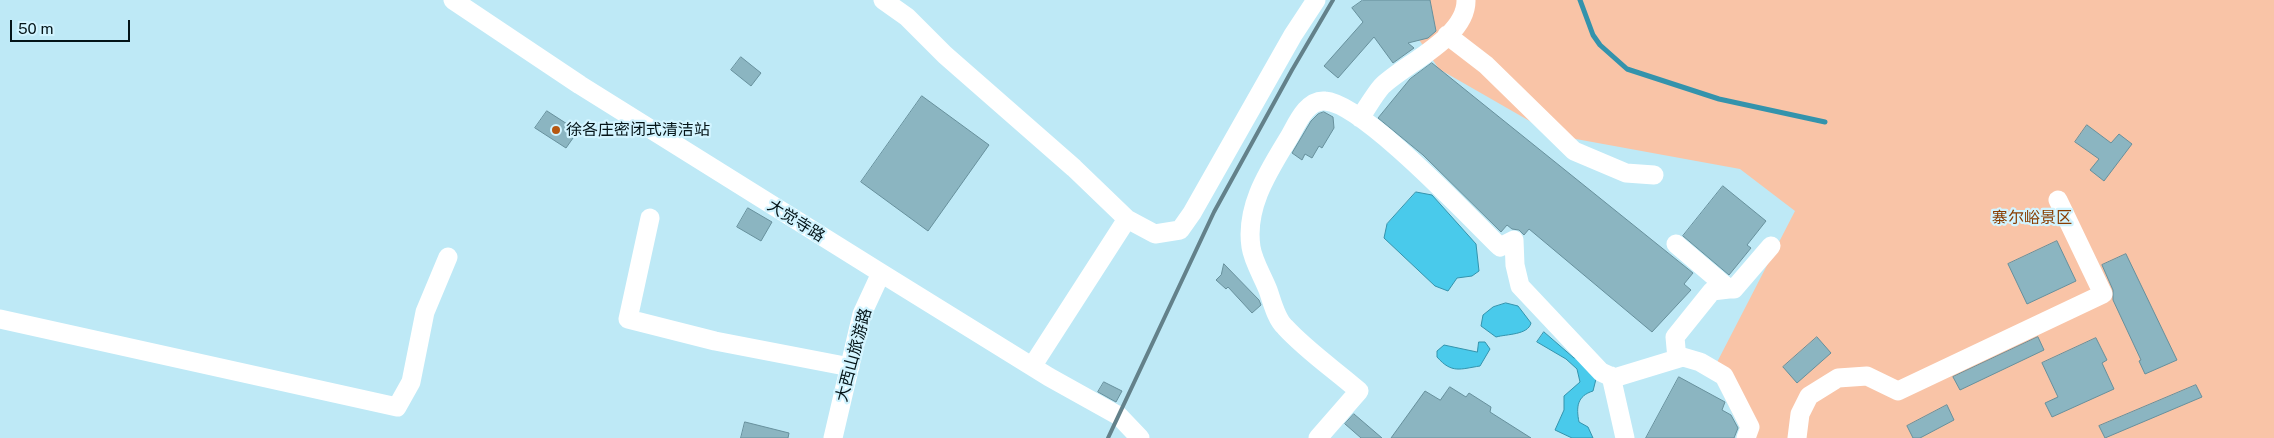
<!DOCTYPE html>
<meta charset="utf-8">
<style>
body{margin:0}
#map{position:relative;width:2274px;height:438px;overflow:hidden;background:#bee9f6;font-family:"Public Sans",sans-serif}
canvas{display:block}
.scale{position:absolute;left:10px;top:20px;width:120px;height:22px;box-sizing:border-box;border:2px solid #041418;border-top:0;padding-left:6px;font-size:15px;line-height:18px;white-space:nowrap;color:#041418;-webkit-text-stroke:4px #d2f4ff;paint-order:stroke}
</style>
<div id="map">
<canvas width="2274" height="438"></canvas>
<div class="scale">50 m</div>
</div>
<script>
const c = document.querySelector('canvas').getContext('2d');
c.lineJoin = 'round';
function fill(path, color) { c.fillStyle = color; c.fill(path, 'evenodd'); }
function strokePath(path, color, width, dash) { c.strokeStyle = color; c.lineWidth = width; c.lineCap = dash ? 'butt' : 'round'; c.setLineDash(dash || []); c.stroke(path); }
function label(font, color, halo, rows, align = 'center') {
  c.font = font + ' "Public Sans","Noto Sans SC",sans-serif'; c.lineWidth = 4.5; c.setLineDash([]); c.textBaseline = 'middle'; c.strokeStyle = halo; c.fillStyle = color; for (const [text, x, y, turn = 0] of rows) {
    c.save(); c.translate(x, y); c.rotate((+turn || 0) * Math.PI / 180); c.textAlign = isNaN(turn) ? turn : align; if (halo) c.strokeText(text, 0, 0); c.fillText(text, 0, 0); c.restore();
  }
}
const green = new Path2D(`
 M1392 0H2274V438H1745L1712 372 1795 211 1740 169 1554 135 1439 69Z`);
const water = new Path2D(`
 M1416 192 1432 195 1476 244 1479 271 1472 276 1457 278 1448 291 1435 286 1384 238 1387 224Z
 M1506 303 1518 306 1531 323C1528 335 1507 334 1496 337L1481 326 1483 315 1493 307Z
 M1544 332 1574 358 1578 357 1596 379 1593 391C1577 396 1576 407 1579 422L1588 427 1593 438H1572L1555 430 1564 410V396L1580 382 1577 369 1566 359 1537 342Z
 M1479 342H1485L1490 349 1480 366C1460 369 1452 374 1437 357V351L1444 345 1477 352Z`);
const stream = new Path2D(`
 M1580 0 1593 35 1600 45 1627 69 1719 99 1825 122`);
const building = new Path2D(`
 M1363 0H1430L1436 31 1428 38 1408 43 1414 48 1393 63 1374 37 1338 78 1324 66 1363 22 1352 8Z
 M741 57 761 73 751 86 731 70Z
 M1432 63 1693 273 1684 284 1691 290 1652 332 1529 229 1524 235 1519 230 1512 229 1507 225 1501 232 1423 155 1378 118 1410 79Z
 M922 96 989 145 928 231 861 182Z
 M547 111 578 131 566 148 535 128Z
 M1324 112 1333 117 1334 128 1322 148 1319 146 1312 158 1305 154 1302 160 1292 153 1311 121 1318 114Z
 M2087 125 2111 143 2119 134 2132 144 2104 181 2090 170 2099 159 2075 142Z
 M1723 186 1766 221 1747 245 1751 248 1729 275 1683 236Z
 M748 208 772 222 761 241 737 227Z
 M2057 241 2076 281 2027 304 2008 264Z
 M2126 254 2177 360 2145 374 2139 361 2141 360 2113 300V290L2102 265Z
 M1224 264 1259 300 1261 305 1252 313 1228 287 1226 289 1216 280 1221 275Z
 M1817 337 1831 353 1797 383 1783 367Z
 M2038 337 2044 350 1960 390 1953 377Z
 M2096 338 2107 360 2102 363 2114 389 2052 417 2045 403 2058 397 2042 363Z
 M1679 377 1725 402 1722 410 1731 415 1738 428 1734 438H1646Z
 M1104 382 1122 391 1116 402 1098 392Z
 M2196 385 2202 397 2105 438 2099 426Z
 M1450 387 1466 397 1469 393 1491 407 1490 412 1531 438H1391L1425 391 1440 400Z
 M1947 405 1954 420 1920 438H1913L1907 426Z
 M1354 414 1382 438H1361L1345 424Z
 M745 422 789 433 788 438H741Z`);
const minor = new Path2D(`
 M453 0 580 85 881 273 1049 377 1119 416 1140 438
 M883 0 907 17 945 55 1074 168 1127 219 1155 234 1180 230 1192 213 1293 35 1316 0
 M1447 35 1486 65 1574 151 1626 173 1654 175
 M1360 118C1367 108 1374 95 1382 86 1406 63 1467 37 1466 0
 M650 218 628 319 715 341 850 367
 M1676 244 1729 289 1712 291 1675 337 1677 359
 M1729 289H1734L1771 246
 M0 319 397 407 411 382 425 312 448 257
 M1033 365 1127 219
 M1611 376 1625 438
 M833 438 862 314 881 273
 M1318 438 1359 391C1335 370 1307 351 1285 327 1276 319 1272 301 1268 290 1263 277 1253 261 1251 247 1245 207 1268 172 1288 139 1296 126 1306 99 1325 101 1363 103 1469 217 1500 247L1514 240 1515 265 1520 286 1601 372 1614 378 1683 357 1700 362 1724 376 1750 427 1746 438
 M1797 438 1800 414 1809 396 1838 378 1867 376 1898 391 2103 294 2058 200`);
const rail = new Path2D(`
 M1108 438 1214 212 1292 70 1333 0`);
const markers = [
 [556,130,5,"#b65710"]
];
const poiNames = [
 ["徐各庄密闭式清洁站",566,130]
];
const parkNames = [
 ["寨尔峪景区",2032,218]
];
const streetNames = [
 ["大觉寺路",796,221,32],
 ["大西山旅游路",854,355,-75]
];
fill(green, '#f9c4a7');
fill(water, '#49caeb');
strokePath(water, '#3493ac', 1);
strokePath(stream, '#3493ac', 5);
fill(building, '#8bb5c1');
strokePath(building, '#67909c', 1);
strokePath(minor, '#fff', 19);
strokePath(rail, '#63818a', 4);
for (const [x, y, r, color] of markers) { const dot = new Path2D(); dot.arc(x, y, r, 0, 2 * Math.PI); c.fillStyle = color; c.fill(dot); strokePath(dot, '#d2f4ff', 2); }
label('16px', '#041418', '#d2f4ff', poiNames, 'left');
label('16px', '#883d01', '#d2f4ff', parkNames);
label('16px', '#041418', '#d2f4ff', streetNames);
</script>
